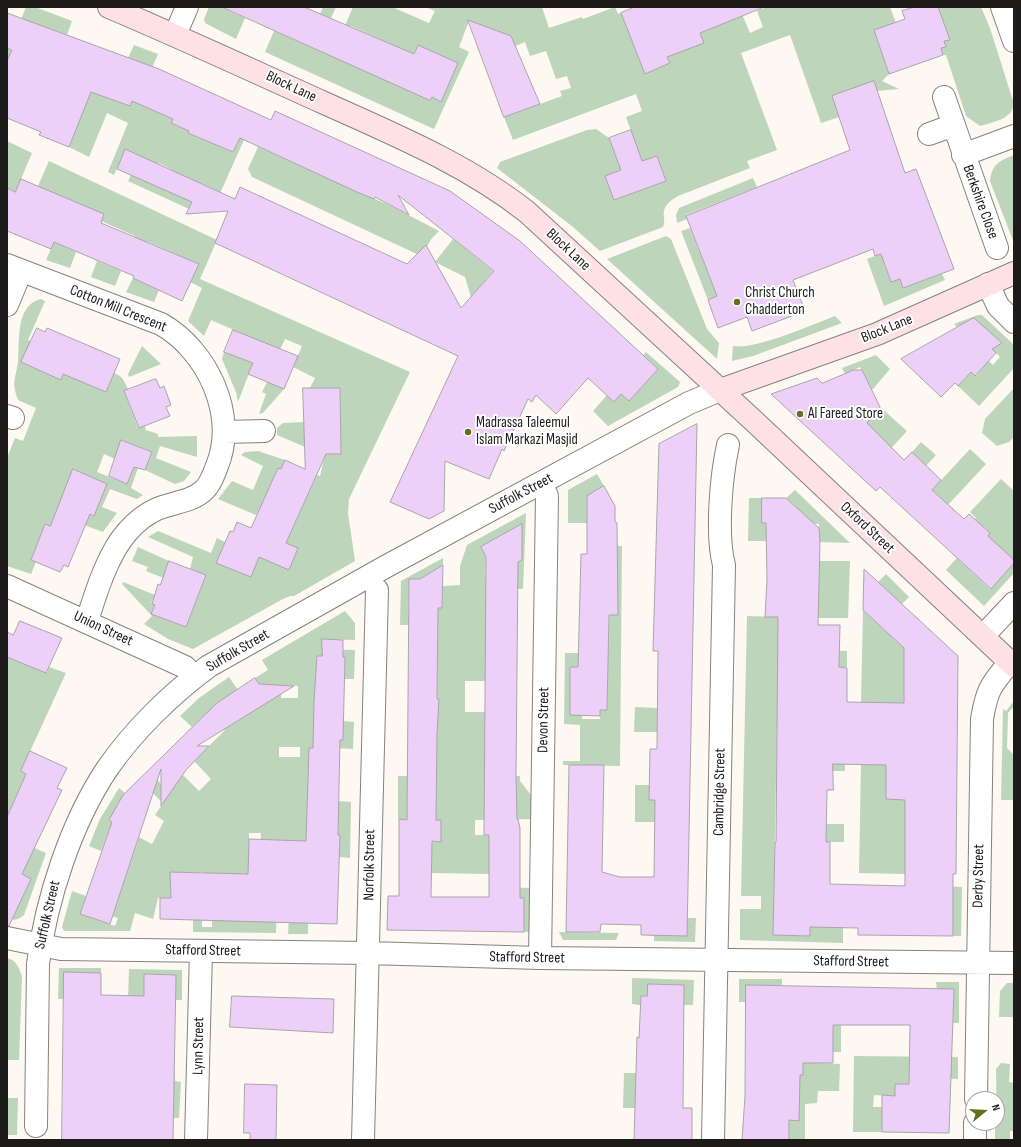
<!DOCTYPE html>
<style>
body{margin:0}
#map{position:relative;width:1021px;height:1147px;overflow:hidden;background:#fdf8f2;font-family:"Sofia Sans Condensed",sans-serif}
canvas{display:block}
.frame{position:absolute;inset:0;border:8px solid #1d1b19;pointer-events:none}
.north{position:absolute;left:965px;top:1091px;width:40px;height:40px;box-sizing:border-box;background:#fff;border:1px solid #a5a4a3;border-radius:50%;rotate:72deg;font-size:11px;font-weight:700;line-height:16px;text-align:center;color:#1d1b19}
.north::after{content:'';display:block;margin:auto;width:14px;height:18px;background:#61701b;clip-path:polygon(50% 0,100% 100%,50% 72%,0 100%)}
</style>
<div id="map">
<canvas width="1021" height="1147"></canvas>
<div class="frame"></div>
<div class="north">N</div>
</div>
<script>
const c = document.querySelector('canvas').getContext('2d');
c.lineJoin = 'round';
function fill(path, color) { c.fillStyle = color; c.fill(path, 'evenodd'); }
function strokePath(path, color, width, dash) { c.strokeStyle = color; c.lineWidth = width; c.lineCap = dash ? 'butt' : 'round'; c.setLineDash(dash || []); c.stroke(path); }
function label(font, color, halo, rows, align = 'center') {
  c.font = font + ' "Sofia Sans Condensed",sans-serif'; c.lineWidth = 4; c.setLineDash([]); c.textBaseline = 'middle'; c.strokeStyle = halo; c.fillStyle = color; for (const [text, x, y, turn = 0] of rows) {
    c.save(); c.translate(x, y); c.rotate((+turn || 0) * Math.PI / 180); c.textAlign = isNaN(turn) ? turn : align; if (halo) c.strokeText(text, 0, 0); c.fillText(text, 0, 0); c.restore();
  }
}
const green = new Path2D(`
 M26 7H35L72 21 67 35 49 28 114 100 130 106 134 96 128 58 134 45 158 54 151 70 175 114 172 123 179 127 193 121 188 133 201 139 203 135H226L220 147 233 152 252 111 256 113 213 209 205 213 216 190 201 183 189 209 128 181 140 156 125 150 114 175 108 172 128 123 107 113 89 157 69 147 77 127 7 92V48L12 50 8 60 22 66 21 19ZM159 163 171 169 162 188 150 183Z
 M209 7H230L229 11 245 18 236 39 205 23 204 19Z
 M323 7H336L331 18 320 14Z
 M353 7H392L429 23 435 11 425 7H542L549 28 582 17 583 19 615 7 618 14 621 13 645 73 670 63 649 12 693 17 712 28 737 18 739 7 750 33 763 27 757 11 766 7H890L896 23 874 30 889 74 882 81 899 89 876 91 861 86 832 96 839 117 821 123 790 35 741 53 777 150 747 161 750 168 678 196C670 201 662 206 664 217 664 222 665 222 663 227L600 251 573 227 497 168 500 162 587 130 596 129 609 138 621 170 606 176 614 200 666 181 657 156 642 161 626 117 642 111 636 94 513 140 504 117 562 96 560 91 571 88 567 76 556 79 546 51 530 56 525 42 515 46 469 21 459 47 469 52 434 129 265 52 274 31 332 56ZM351 26 413 54 418 45 441 102 432 97 430 100 337 58Z
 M927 7H981L990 28 1013 101C1016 118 994 122 980 126L966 116 946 55H943L941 48 946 47 944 41 949 39 938 8Z
 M7 141 32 153 21 179 38 186 49 161 217 240 200 279 410 372 349 499 348 513 355 561 294 596H290L281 600 193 649 168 639 144 624 152 616 122 584 123 582 155 595 151 603 155 605 151 614 186 627 206 576 190 569 193 557 148 537 158 531 211 553 217 538 225 542 221 551 220 564 251 577 270 526 290 534 317 475 320 476 325 454 341 453 340 388H310L315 378 293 367 302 346 285 339 280 350 211 320 204 336 188 321 202 288 190 282 198 264 149 242 144 252 131 246 135 236 101 221 104 214 32 199 7 188Z
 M258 147 391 206 439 231 432 238 421 256 252 177 248 169Z
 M1014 155V243L990 181C992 164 999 161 1014 155Z
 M753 178 757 187 686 215 687 219 677 223 676 215 679 208Z
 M690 228 717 296 708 300 681 231Z
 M666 236 671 239 707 329 719 343 717 359 607 259Z
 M453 239 493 271 471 297 465 277 435 262Z
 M54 242 76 252 70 268 46 260Z
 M896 248 884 264 891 282 900 279 903 288 942 274 945 280 884 306 867 259Z
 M97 261 121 271 115 286 91 277Z
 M133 278 159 290 154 302 126 292Z
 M41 299 45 301 28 340 31 341 22 362 61 380 74 347 71 377 106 392 114 373C123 376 124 381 128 389L124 391 138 428 145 426 146 430 158 434V437L197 436V457L160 446 156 458 191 472 184 481 175 484 145 470 152 452 122 440 115 459 104 454 97 472 127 484 134 467 138 468 131 488 143 495 137 499 110 489 102 507 117 513 103 532 84 525 89 514 93 516 102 482 73 469 62 530 45 524 31 560 36 562 31 574 7 566V458L15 438 23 441 36 408 18 400C11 380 16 379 18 361 20 341 15 305 41 299Z
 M978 315H982L1014 345V368L979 406 958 386 966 378 957 370 964 365 976 376 983 367 975 359 982 354 993 365 1000 357 992 349 1002 343 974 318 957 327 954 324Z
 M835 316 842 323 753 356 732 361 733 346C756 350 811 325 835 316Z
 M142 346 161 364 129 377 128 374Z
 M224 352 253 363 238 402 236 392 222 359Z
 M646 352 680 382 678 387 608 426 593 411 607 395 621 394 629 401 658 369 643 355Z
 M876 355 890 369 872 390 860 367 845 374 842 368Z
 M267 382 284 389 263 413 259 414 266 394 262 392Z
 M1014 388V437L1009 442 997 446 982 433 985 419Z
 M880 407 907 431 886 454 860 430Z
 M305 422 312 450 277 435V428L283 423Z
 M921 442 936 455 917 476 910 469 919 459 912 452Z
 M970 449 986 464 948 505 932 490Z
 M258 451 285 460 281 469 278 468 270 486 264 511 259 509 256 515 218 499 232 481 253 490 263 466 241 455 245 452Z
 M597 474 604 486 593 492 598 500 594 503H587V523H568V490Z
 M1001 479 1014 491V560L985 540 990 533 985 528 958 559 990 589 1014 563V573L984 606 946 570 979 533 970 525 976 518 970 512Z
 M795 490 850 543 819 542V524L808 523V518L786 498Z
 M749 498H762V523H767L766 541H748Z
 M526 513 523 589 486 588V681H465V712H485L484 812 516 803V776H520V781L531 795 532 819 475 820V835H489V874L431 873 432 841 441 842V832L432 831 431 820 398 819V776H407V809H436L438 625H400L401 581 443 558V565L420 579 409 580 408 614H436V608L442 607 443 586 460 585V566L467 545ZM522 524 500 578 485 577 486 557 481 547Z
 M610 546H622L620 766 563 765V761H580V725L564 724 565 653H578V650H609ZM571 667 608 668 607 710H600V719H582V715H570Z
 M138 547 169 561 166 570V579L146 571 148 567 132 561Z
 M818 561H850L848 618H818Z
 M886 574 909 597 902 604 878 582Z
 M863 610 906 650 904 681H918L906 697 886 790V799L918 800 905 807V874L859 873 861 765H877L861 703Z
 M345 611 355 623V640L322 639V649L355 650 354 679H345V657L317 656 314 740H343V721L354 722 353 749 334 748 338 801 351 802 350 858 339 857 340 835 309 834 308 934H288L290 902H277L276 933 193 932V919H202V927H212V906L205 887V872H178V887H171V898H158L153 919 135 913 130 931H64L62 927 72 891 86 896 80 914 115 926 118 918 112 916 138 841 129 837 131 833 152 844 164 821 155 815 163 803 140 781 149 771 167 790 183 775 199 791 211 779 194 761 225 730 208 712 192 727 180 716 199 698 229 677 238 690 233 724 269 701 255 678 268 670 262 660ZM282 685 298 686V698H281ZM279 747H300V757H279ZM249 833H261L260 850H249Z
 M747 616 779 617 773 935 810 936V927H843V943L740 940V909H761V896H741Z
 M817 650 847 651V667H829Z
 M7 657 47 673 49 667 66 673 21 771 26 774 7 817Z
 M1014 701V710L1012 708 1008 713 1007 748 1014 755V800H1001L1003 709 1006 711Z
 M635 707 657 708V732H634Z
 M845 754V771H827V761Z
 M635 785H656L655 822H635Z
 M119 788 125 793 109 820 114 823 109 830 101 851 89 846 100 819Z
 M814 824H844V842H826Z
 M10 837 46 853 24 915C18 920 14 921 7 918V912L14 915 31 879 7 867Z
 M938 886 962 887 961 936H953V904Z
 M502 887 530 888V932H524V898H501Z
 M687 918H696L695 942 654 941V935L686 936Z
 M559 932 619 933 616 940H563Z
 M7 958C17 961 19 967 22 977L19 1060H7Z
 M59 968H101V973L65 972 64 999H58Z
 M129 969 182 970V1000H176V975L145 974 144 999H128Z
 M632 978 694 980 693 1005H684V985L648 984 647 996H641L640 1005 632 1004Z
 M739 979H782V985H746V1002H739Z
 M936 982H959V1023H953L954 989H937Z
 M1007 983H1014V1017H999L1000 991Z
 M841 1018V1052H833L814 1063 840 1064 839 1091H818L817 1103 805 1104V1140H789V1120L796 1075H803V1063L746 1056Z
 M854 1056 958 1057V1079H950L910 1060 909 1084 895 1096 874 1095 873 1107H900L882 1118V1132H853Z
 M1001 1063 1010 1064 1009 1082 1014 1083V1131H1010V1140H995V1123H997L996 1069Z
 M143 1070 175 1071V1081L181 1082 179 1118H173L174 1092 155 1091Z
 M624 1073H646L645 1108H623Z
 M7 1098H18L17 1135H7Z`);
const building = new Path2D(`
 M222 7H304L414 54 418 45 458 63 441 102 432 97 430 100Z
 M635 7H762V8L700 33 704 43 667 57 670 63 645 74 621 13Z
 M915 7H938L950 40 944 41 946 47 941 48 943 55 889 74 874 30 905 19 902 11Z
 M7 13 159 69 271 120 275 111 450 191 520 241 658 369 629 401 621 394 614 402 588 378 556 414 536 395 532 402 528 399 504 451 502 449 489 479 445 461 444 511 429 519 390 502 458 356 215 243 228 211 186 214 192 202 117 169 125 149 235 199 240 187 407 264 426 245 461 308 494 271 398 195 409 215 375 197 374 199 357 192 240 138 233 152 188 133 189 131 171 123 173 119 132 101 130 106 91 92 69 147 39 135 41 132 7 118V61L12 50 7 48Z
 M468 20 511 36 540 104 504 117Z
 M874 81 905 173 916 169 954 269 903 288 900 279 891 282 881 254 875 256 873 249 793 280 805 311 752 331 747 317 718 328 708 300 717 296 686 216 850 150 832 96Z
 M631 130 642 161 657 156 666 181 614 200 605 176 621 170 609 138Z
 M21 179 104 214 101 223 199 264 182 301 133 278 134 276 54 242 51 249 7 231V188L15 192Z
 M974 318 1002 343 992 349 996 353 975 376 971 372 958 386 955 383 941 397 901 359Z
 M37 328 45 332 47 328 120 359 106 392 63 374 61 380 21 362Z
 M233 330 298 356 284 389 248 374 253 363 224 352Z
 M854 370H862L880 407 867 423 904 460 912 452 941 480 932 490 964 519 969 514 990 533 988 536 1014 560V563L991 589 880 487 876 491 771 394 817 378 822 383Z
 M156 379 160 388 164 386 171 405 166 407 170 416 139 428 124 391Z
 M303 388H340L341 454H326L286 543 298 548 289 570 259 557 251 577 216 563 230 531 233 532 237 522 251 528 278 468 281 469 285 460 305 469Z
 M697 424 687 936 641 935V925L601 924 600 932H566L569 765H604L602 872 620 877H654L655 800H649L650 749H657L658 651H653L654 616 659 444Z
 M121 440 152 452 145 470 134 467 127 484 109 476Z
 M73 469 107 484 94 516 90 514 68 567 64 565 60 572 31 560 45 524 50 526Z
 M604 486 615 506V522L617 523 618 615H609L607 710H600V716L570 715V667H578L581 554H587V496Z
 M762 498H786L819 528 820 542 818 625H840L839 667 847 668V702L904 703V648L863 610 864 569 958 656 956 874H953V936L858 935V928L810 927V936L773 935 775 842H776L778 617H765L767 579 766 523H762ZM833 764 886 765V799L905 800V886L830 884V842H826L827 790H833Z
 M522 524V560L518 562 516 776 517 819H518L520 828V898H524V932L387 930 388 896H399V819L407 820 409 579H420L443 565 442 608H438L437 699H439L437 735 436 820H441V842L432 841 431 897H489V835H484L486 557 481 547Z
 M169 561 206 575 186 627 151 614 155 605 152 604 158 584 160 585Z
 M20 621 62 638 46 673 7 657V632L13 635Z
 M322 639 343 640V657H345L343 740H340L338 835H340L337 924 160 919V898H171L170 872 248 874 249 839 306 841 309 748H313L314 701 317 656H322Z
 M255 678 259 684 294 686 197 746H209L186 770 161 806V769L110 924 80 914 112 822 109 820 123 795 217 703Z
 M30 751 67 768 57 788 62 790 22 874 31 879 9 926H7V817L26 774 21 771Z
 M64 972 101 973V995L144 996V974L176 975 173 1140H62Z
 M648 984 684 985 683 1108H692V1140H634L637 1037 639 1038 641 996H647Z
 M746 985 954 989 949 1133 882 1132V1095L895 1096V1084H909L910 1025H833V1063H803V1075H800L799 1121 789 1120V1140H742L745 1096Z
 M232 996 334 999 333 1033 230 1027Z
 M245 1084 277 1085 276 1140H250V1133H244Z`);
const minor = new Path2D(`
 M1002 7 1014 41
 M175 35 187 7
 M944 97 997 248
 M929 134 954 125
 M963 155 1014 136
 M7 265 161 324C207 350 238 415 217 466 214 474 210 485 204 490 192 502 173 502 157 509 146 514 136 522 128 531 108 553 96 592 87 621
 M988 284 998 306 1014 322
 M7 305 21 271
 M7 416 13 418
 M224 432 264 431
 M7 586 185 667 195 677
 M983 636 1014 603
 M7 938 61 949 368 953 540 958 1014 963
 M540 958 547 496 541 483
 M976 1099 982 719C987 689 991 685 1010 662
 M36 1126 38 964C46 900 71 823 107 769 133 731 172 693 209 666L385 567 689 403 720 390
 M196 1140 201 951
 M363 1140 377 590
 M713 1140 724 565C716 535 721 477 728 445
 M975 1140V1123`);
const secondary = new Path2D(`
 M109 7C180 37 251 70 322 102 393 134 466 164 527 212L756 423 1014 666
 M720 390 877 334 1014 273`);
const markers = [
 [737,302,4,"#61701b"],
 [800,414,4,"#61701b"],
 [468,432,4,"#61701b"]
];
const streetNames = [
 ["Block Lane",291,87,25],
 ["Berkshire Close",980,202,70],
 ["Block Lane",568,250,43],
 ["Cotton Mill Crescent",118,309,22],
 ["Block Lane",887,329,-22],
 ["Suffolk Street",521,494,-28],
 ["Oxford Street",867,528,43],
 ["Union Street",103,629,25],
 ["Suffolk Street",238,651,-30],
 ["Devon Street",544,720,-89],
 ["Cambridge Street",720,792,-89],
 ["Norfolk Street",370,865,-89],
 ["Derby Street",979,876,-89],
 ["Suffolk Street",48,915,-77],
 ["Stafford Street",203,951,1],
 ["Stafford Street",527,958,1],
 ["Stafford Street",851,962,1],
 ["Lynn Street",199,1046,-89]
];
const poiNames = [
 ["Christ Church",745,293],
 ["Chadderton",745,310],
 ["Al Fareed Store",808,414],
 ["Madrassa Taleemul",476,423],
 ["Islam Markazi Masjid",476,440]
];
fill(green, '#bdd5ba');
fill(building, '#ecd0f8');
strokePath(building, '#a9a5ab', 1);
strokePath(minor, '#87837c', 24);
strokePath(secondary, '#87837c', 24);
strokePath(minor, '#fff', 22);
strokePath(secondary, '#fee1e5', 22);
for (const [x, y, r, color] of markers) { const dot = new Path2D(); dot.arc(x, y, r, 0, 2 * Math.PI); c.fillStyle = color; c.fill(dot); strokePath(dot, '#fff', 1.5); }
label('15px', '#1d1b19', '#fff', streetNames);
label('15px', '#1d1b19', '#fff', poiNames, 'left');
</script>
